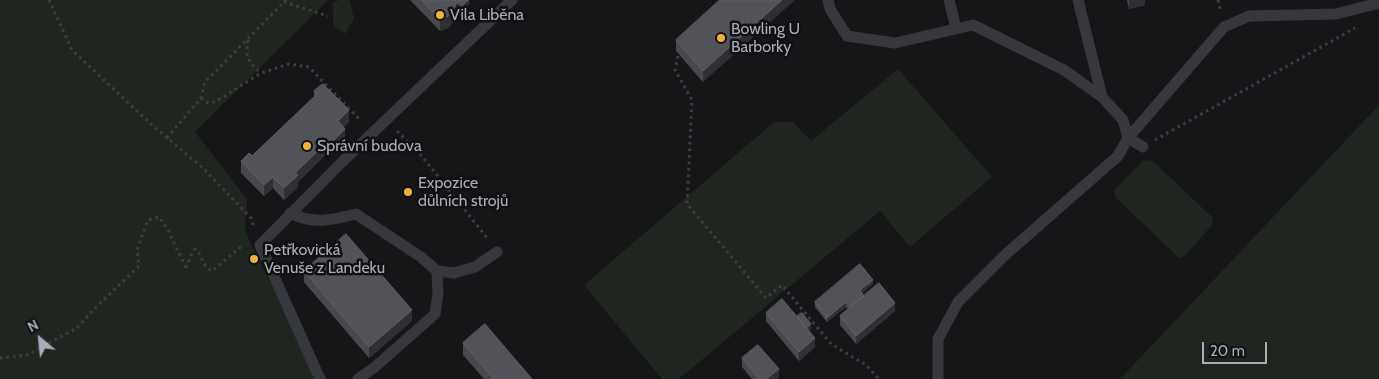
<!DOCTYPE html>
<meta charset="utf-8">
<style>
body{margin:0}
#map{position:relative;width:1379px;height:379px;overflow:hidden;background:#161618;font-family:Cabin,sans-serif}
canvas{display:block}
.north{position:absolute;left:15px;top:314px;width:50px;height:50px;-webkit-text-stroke:4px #111113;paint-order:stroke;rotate:332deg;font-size:14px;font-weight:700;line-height:20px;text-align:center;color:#a8adb8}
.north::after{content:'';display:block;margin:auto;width:18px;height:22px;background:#a8adb8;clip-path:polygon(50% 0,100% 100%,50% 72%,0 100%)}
.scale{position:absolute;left:1202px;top:342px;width:65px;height:22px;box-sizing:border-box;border:2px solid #a8adb8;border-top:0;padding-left:6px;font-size:15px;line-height:18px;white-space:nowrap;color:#a8adb8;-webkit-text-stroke:4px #111113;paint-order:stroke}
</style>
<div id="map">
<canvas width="1379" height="379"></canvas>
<div class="north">N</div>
<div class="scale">20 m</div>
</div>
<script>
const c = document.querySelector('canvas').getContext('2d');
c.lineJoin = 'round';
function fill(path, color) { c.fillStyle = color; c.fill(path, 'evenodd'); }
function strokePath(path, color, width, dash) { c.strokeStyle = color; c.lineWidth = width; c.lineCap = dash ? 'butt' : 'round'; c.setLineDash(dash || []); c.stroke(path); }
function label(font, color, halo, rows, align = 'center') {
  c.font = font + ' Cabin,sans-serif'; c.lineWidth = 5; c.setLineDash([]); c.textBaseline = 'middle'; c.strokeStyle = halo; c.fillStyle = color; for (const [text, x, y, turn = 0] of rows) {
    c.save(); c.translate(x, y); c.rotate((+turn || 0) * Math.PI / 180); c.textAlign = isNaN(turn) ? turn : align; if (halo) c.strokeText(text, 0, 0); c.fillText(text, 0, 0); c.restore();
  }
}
const green = new Path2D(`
 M0 0H328L195 132 247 199 245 227 248 238 274 290 315 379H0Z
 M339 0H350L354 19 345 34 333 26V3Z
 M898 69 992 177 910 247 880 211 679 379H662L584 285 774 122H793L811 141Z
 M1379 105V379H1120Z
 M1144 160 1153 161 1213 218 1212 225 1185 256 1179 258 1115 197V189Z`);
const path = new Path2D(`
 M49 0 72 50 152 125 204 169 251 218 254 228
 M1218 0 1221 12
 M284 2 328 16
 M248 40C245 57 248 62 261 73
 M678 56 675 70 692 100 687 204 766 298 782 285 831 344 866 365 879 379
 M201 98 208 103 215 102 261 73 289 64 309 67 361 121
 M397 131 420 154 488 239
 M167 138 201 98 205 82 286 0
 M1155 140 1355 28
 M186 268 192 253 195 249C204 256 199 263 212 271L243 245
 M0 358 27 355 77 328 95 308 139 266 137 250 148 220 159 217 168 230 186 268`);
const service = new Path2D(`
 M828 0 830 9 847 36 895 43 973 25 1064 70 1102 97 1123 120 1128 138
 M949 0 956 28
 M1078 0 1102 97
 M1128 138 1224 27 1249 16 1336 14 1379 3
 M290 213C313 225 332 220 356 214L421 257 437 271 454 273 475 267 497 252
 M320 379 260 245 344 160 512 0
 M358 379 375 367 435 314 438 293 437 271
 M938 379V339L958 302 1005 255 1118 156 1128 138 1143 147`);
const wall = new Path2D(`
 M410 0H469V4L463 10 457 4V2V13L452 23 448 28 440 31Z
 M720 0 703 82 676 51V40Z
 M1127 0H1145V5L1129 9Z
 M314 91 349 122 343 127 345 141 332 154 329 151 298 182V187L284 200 273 188 264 196 241 173V161L252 156 314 97Z
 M304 271 412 321 369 358 304 282Z
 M873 284 862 293 864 296 895 311 856 344 840 325V316L848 309 846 307 827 322 815 307V302Z
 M766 313 797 316 811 329 808 331 815 347 799 361 766 321Z
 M463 343 532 379H484L463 355Z
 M742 358 779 377 776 379H752L742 367Z`);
const shadedWall = new Path2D(`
 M451 0H457V13L452 23 448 28 440 31V19Z
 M468 0 469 4 463 10V5Z
 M782 0H795L703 82V71Z
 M1129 0H1145V5L1129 9Z
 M349 110V122L338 133V121Z
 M345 129V141L332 154V142Z
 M329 140V151L298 182V187L284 200V188L295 173Z
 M273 177V188L264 196V185Z
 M873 280V284L860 295V290Z
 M846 302V307L827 322V318Z
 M895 303V311L856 344V336Z
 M412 310V321L369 358V347Z
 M811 324V329L804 334V329Z
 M815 338V347L799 361V352Z
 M779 369V377L776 379H766Z`);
const building = new Path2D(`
 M422 0H455L457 2 452 12 448 16 440 19Z
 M457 0H468L463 5Z
 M720 0H782L703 71 676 40Z
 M323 84 349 110 338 121 345 129 332 142 329 140 295 173 298 175 284 188 273 177 264 185 241 161 249 153 252 156 317 94 314 91Z
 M346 234 412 310 369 347 304 271Z
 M860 264 873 280 860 290 864 296 851 307 846 302 827 318 815 302Z
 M879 283 895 303 856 336 840 316Z
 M782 299 815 338 799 352 766 313Z
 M802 313 811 324 806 328 797 316Z
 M485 324 532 379H494L463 343Z
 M758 345 779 369 766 379H759L742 358Z`);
const markers = [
 [440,15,5,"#f2b134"],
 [721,38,5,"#f2b134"],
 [307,146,5,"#f2b134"],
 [408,192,5,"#f2b134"],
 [254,259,5,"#f2b134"]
];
const poiNames = [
 ["Vila Liběna",450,15],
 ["Bowling U",731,29],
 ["Barborky",731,47],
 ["Správní budova",317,146],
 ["Expozice",418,183],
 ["důlních strojů",418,201],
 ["Petřkovická",264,250],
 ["Venuše z Landeku",264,268]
];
fill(green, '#1e261f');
strokePath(path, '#3d3f44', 3, [2.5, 4]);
strokePath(service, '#37383d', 11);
fill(wall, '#47494d');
fill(shadedWall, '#2f3033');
fill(building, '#525359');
strokePath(building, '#5f6168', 1);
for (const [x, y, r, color] of markers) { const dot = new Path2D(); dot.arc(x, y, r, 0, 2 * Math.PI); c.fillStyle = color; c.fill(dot); strokePath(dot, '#111113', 2); }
label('16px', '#a8adb8', '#111113', poiNames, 'left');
</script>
